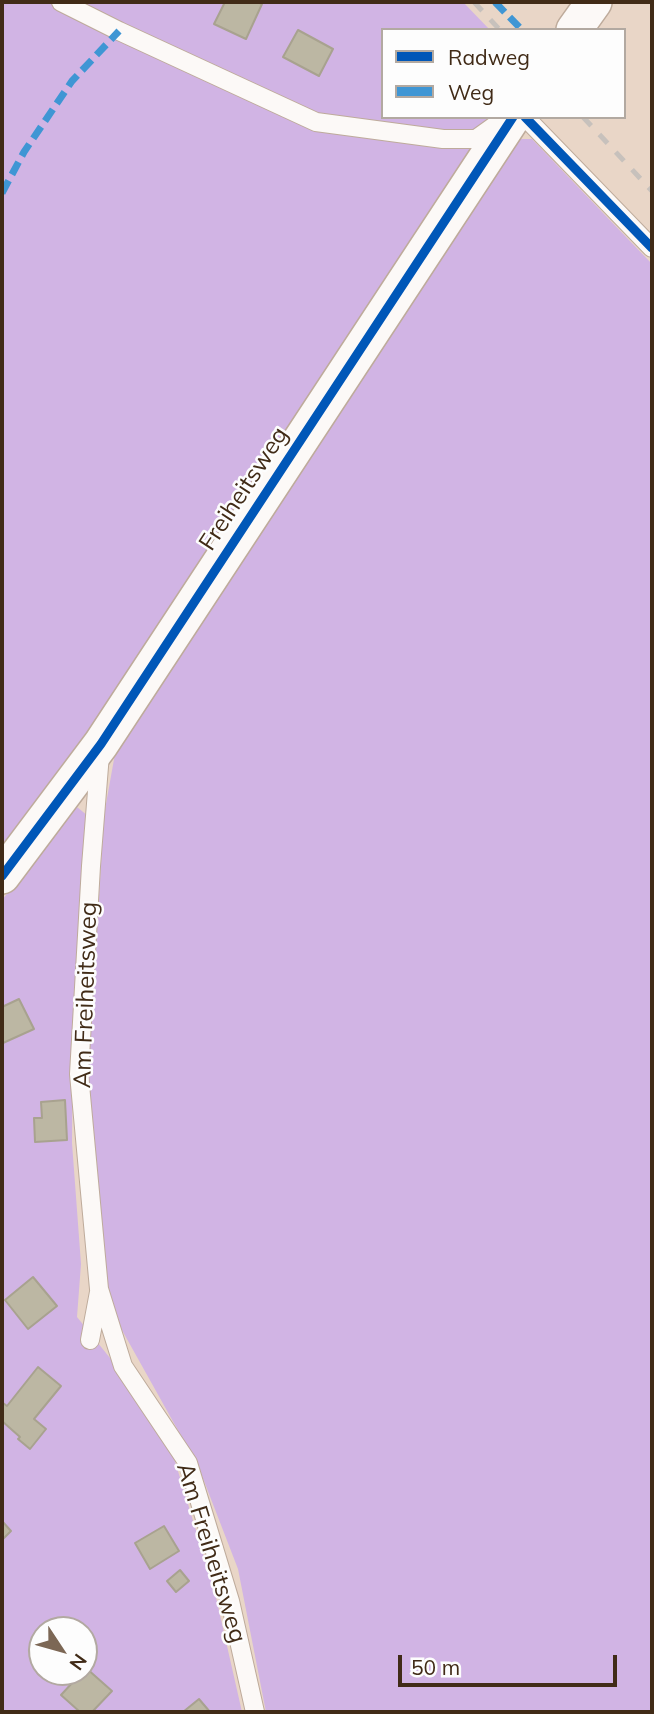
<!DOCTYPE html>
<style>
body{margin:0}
#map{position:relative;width:654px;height:1714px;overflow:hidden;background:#e9d6c7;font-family:Mulish,sans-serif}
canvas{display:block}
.frame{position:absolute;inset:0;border:4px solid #412b17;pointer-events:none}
.legend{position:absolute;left:381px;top:28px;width:245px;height:91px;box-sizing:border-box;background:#fdfdfd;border:2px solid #b2a9a1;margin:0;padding:9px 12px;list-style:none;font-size:21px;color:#412b17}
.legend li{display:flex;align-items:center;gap:14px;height:35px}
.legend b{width:35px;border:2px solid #b2a9a1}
.north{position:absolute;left:28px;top:1616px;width:70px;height:70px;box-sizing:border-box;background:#fdfdfd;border:2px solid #b2a9a1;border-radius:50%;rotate:126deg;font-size:19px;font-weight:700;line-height:28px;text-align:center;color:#412b17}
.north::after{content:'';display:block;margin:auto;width:24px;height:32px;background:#7c6755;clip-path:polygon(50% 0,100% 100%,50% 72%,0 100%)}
.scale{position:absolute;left:398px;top:1655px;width:219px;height:32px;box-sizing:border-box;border:4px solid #412b17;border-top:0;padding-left:9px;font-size:21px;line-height:24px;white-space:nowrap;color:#412b17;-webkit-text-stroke:5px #fdfdfd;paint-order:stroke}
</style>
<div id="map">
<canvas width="654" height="1714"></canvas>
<div class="frame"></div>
<ul class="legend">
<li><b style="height:9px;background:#0057b8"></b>Radweg</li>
<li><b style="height:9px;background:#3f96d4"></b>Weg</li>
</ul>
<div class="north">N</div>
<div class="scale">50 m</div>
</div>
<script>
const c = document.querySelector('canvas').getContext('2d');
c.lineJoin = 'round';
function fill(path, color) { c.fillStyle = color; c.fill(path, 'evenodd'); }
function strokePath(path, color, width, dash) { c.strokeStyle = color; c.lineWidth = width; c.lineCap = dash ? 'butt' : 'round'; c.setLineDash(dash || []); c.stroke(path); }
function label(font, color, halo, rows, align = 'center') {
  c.font = font + ' Mulish,sans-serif'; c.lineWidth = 5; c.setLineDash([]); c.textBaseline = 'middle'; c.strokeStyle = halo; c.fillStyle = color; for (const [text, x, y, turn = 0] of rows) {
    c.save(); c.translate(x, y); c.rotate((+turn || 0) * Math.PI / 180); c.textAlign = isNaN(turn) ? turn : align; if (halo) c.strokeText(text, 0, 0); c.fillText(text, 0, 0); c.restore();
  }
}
const green = new Path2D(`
 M2 2H463L490 30H383V117H499L127 680 2 848Z
 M516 139H532L652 264V1712H266L238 1569 199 1468 118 1323 98 1251 87 1093 104 815 118 737Z
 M77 807 88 816 90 837 73 1016 72 1143 81 1264 77 1317 110 1358 174 1458 215 1593 242 1712H2V900ZM42 1630H84V1672H42Z`);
const building = new Path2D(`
 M225 2H257L262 4 246 39 214 24Z
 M298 30 333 49 319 76 283 57Z
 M19 999 34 1029 3 1043 2 1007Z
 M65 1100 67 1140 35 1142 34 1118H42L41 1102Z
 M33 1277 57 1306 28 1329 5 1300Z
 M38 1367 61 1386 34 1419 46 1429 30 1449 18 1439 20 1437 2 1421V1404L3 1403 7 1406Z
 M2 1521 11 1531 2 1540Z
 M164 1526 179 1551 150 1569 135 1543Z
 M180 1570 189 1581 176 1592 167 1581Z
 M86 1668 112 1691 92 1712H80L61 1695Z
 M199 1699 210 1712H183Z`);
const lane = new Path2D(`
 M61 2 119 31 316 122 443 139H476L497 124
 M525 117 652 248
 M100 754 91 866 79 1074 99 1289 123 1366 188 1463 230 1601 255 1712
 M90 1340 99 1292`);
const street = new Path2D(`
 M574 30 594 2
 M2 876 101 744 513 117`);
const rail = new Path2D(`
 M474 2 500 30
 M583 117 652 191`);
const quiet = new Path2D(`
 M495 2 522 30
 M2 193 24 152 72 81 119 31`);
const cycleway = new Path2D(`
 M525 117 652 248
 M2 876 101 744 513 117`);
const streetNames = [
 ["Freiheitsweg",244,489,-57],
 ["Am Freiheitsweg",86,995,-88],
 ["Am Freiheitsweg",211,1553,73]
];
fill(green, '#d1b4e4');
fill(building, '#bcb7a3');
strokePath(building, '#a8a28f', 2);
strokePath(lane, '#beab9b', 20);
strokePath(street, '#beab9b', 38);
strokePath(lane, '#fcf9f7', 18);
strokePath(street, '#fcf9f7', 35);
strokePath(rail, '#c7c1bc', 5, [12, 12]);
strokePath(quiet, '#3f96d4', 7, [14, 7]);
strokePath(cycleway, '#0057b8', 9);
label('24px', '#412b17', '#fdfdfd', streetNames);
</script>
